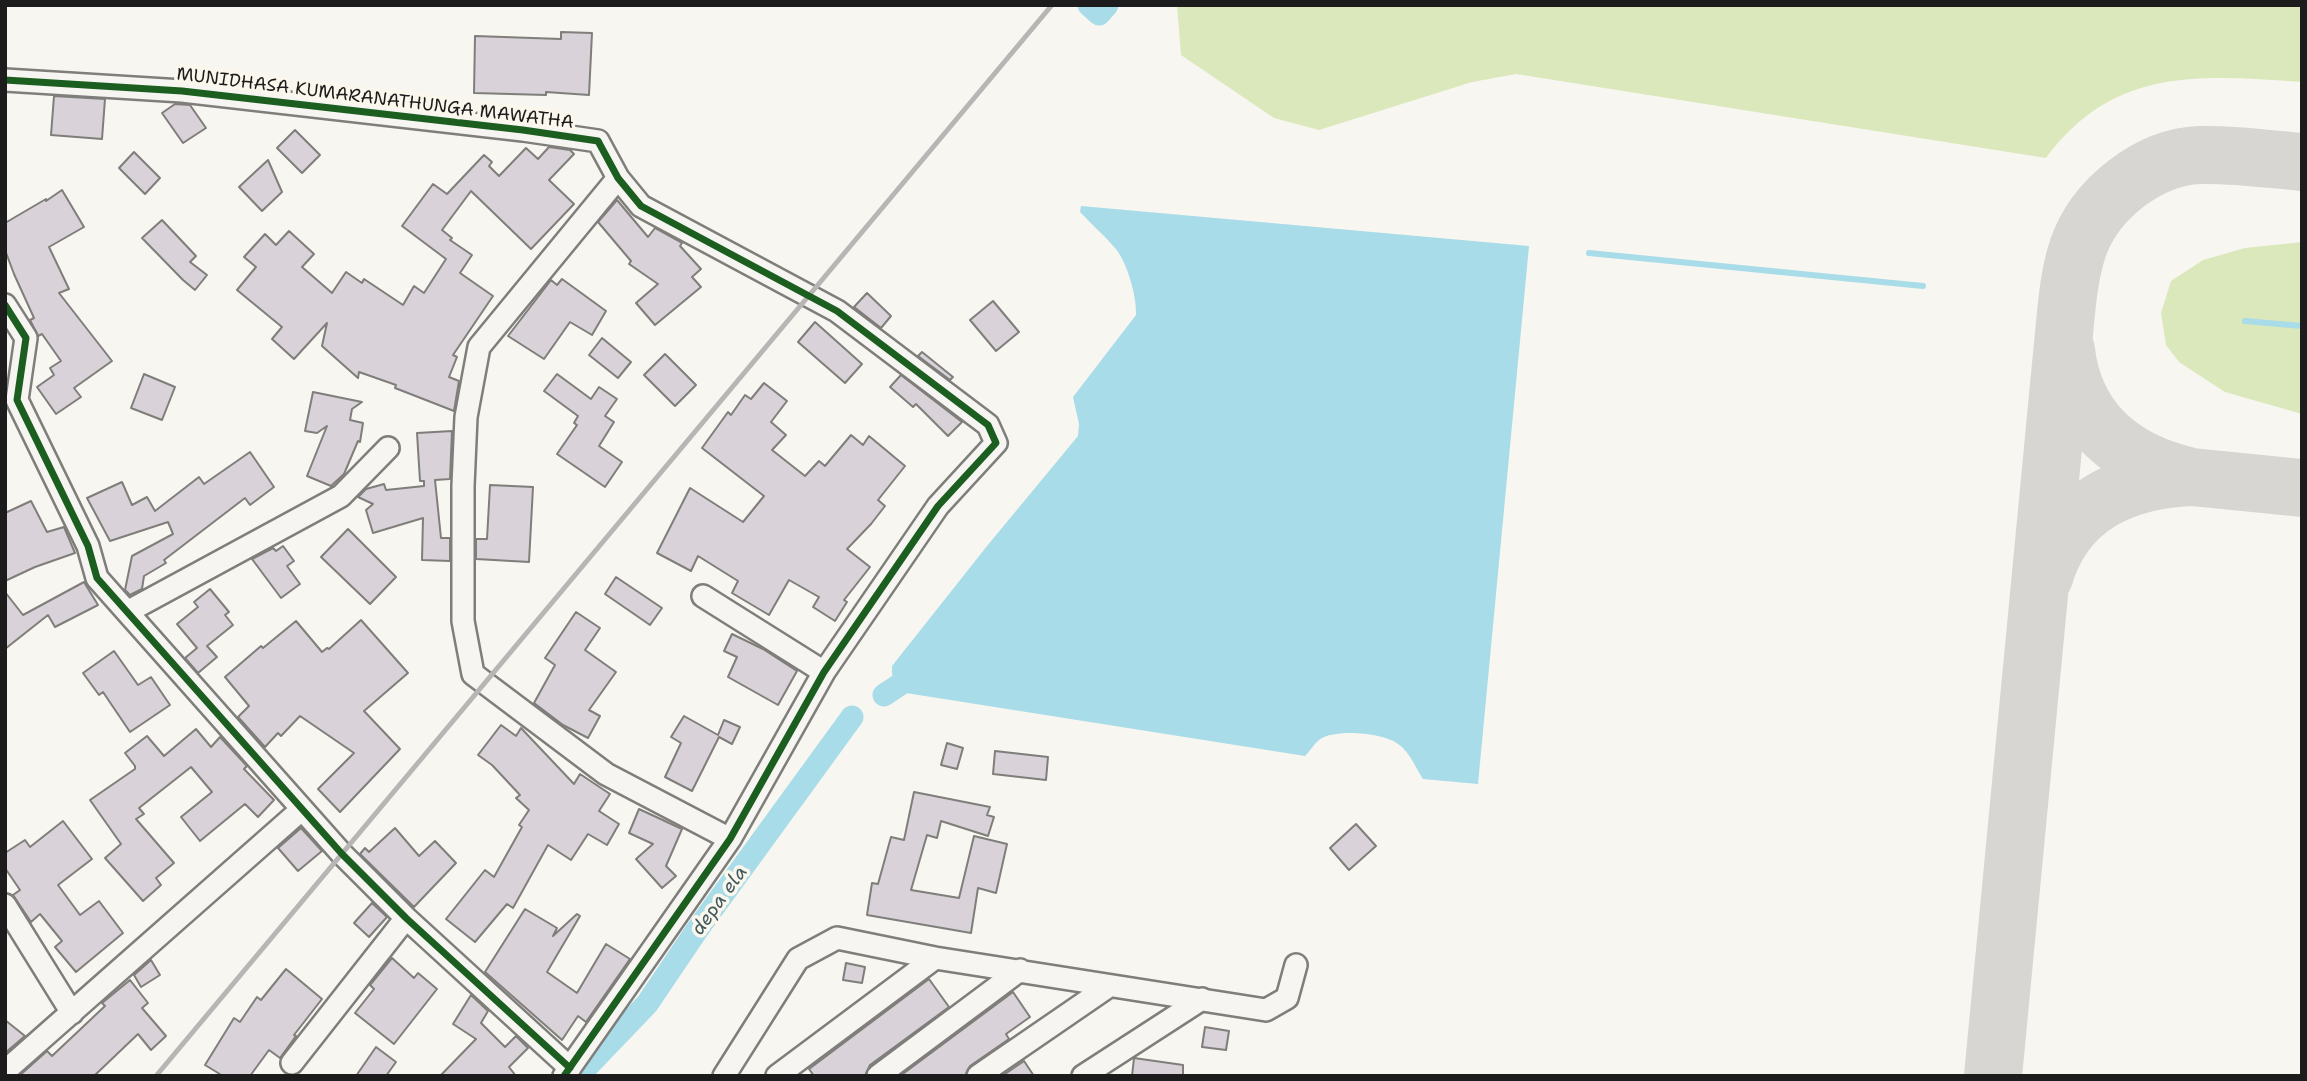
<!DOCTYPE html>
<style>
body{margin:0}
#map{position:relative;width:2307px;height:1081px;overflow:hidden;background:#f8f6f0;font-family:"Shantell Sans",sans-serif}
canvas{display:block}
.frame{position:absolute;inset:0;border:7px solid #1c1c1c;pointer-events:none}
</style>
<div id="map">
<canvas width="2307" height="1081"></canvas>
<div class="frame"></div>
</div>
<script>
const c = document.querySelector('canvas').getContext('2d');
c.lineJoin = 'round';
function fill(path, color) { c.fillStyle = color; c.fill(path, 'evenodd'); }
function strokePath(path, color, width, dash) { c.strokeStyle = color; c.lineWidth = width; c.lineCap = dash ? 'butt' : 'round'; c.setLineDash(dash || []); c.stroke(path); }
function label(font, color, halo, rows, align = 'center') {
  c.font = font + ' "Shantell Sans",sans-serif'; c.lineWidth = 7; c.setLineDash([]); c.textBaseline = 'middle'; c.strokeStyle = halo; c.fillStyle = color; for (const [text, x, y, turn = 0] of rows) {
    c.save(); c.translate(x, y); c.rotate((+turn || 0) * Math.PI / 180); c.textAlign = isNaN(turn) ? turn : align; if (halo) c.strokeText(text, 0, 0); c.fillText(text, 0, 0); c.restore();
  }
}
const green = new Path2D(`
 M1177 5H2302V82C2200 75 2114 66 2046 158L1516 74 1472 82 1319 130 1274 118 1181 55Z
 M2302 242V414L2225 392 2179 362 2166 345 2161 313 2171 281 2203 260 2245 248Z`);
const water = new Path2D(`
 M1081 206 1529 246 1478 784 1423 779C1416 768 1409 751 1398 744 1384 733 1334 728 1319 740 1314 744 1310 751 1305 756L906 693C896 686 891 679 892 666L987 546 1078 436 1079 424 1073 397 1136 315C1137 296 1127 262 1115 248 1104 235 1091 224 1080 212Z`);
const stream = new Path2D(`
 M1589 253 1923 286
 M2245 321 2302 326`);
const canal = new Path2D(`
 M1089 5 1099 14 1107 5
 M884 695 922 670
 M578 1076 647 1004 697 930 852 717`);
const taxiway = new Path2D(`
 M2192 477 2302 488
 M2044 577C2065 506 2123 480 2192 477 2124 462 2074 423 2066 350
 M1993 1076 2062 354C2066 318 2067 281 2078 248 2095 199 2148 157 2200 155 2234 154 2268 159 2302 162`);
const building = new Path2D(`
 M561 32 592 33 589 95 546 92V95L474 93 475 36 561 39Z
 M54 96 105 99 102 139 51 135Z
 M175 104 190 105 206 128 183 143 162 113Z
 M295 130 320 155 302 173 277 148Z
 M549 147 570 150 574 154 549 180 574 204 531 249 471 191 442 230 452 238 450 240 472 255 460 273 493 296 453 355 457 357 449 377 459 381 454 411 395 388 396 385 359 372 358 378 322 346 327 323 294 359 272 339 282 327 237 290 256 267 244 257 265 234 276 245 289 231 314 254 302 267 332 293 346 272 362 283 364 279 403 305 414 286 424 293 446 259 402 226 433 184 447 194 484 155 492 162 489 166 499 176 526 148 538 159Z
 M134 152 160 178 145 194 119 168Z
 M268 160 282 192 262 211 239 187Z
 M62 190 84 227 49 247 69 289 59 293 112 361 74 388 81 397 56 414 37 387 54 375 50 368 61 361 42 334 38 336 30 320 34 318 14 274 5 250V223L46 199V201Z
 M617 200 648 237 655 228 682 243 680 246 701 269 692 277 701 287 655 325 636 303 658 284 629 264 631 261 598 222Z
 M162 220 196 256 190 262 207 275 195 290 183 280 142 238Z
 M562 279 606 311 592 335 570 322 544 359 508 336 551 280 557 285Z
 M867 293 891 316 881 328 854 307Z
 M993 301 1019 332 996 351 970 320Z
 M815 322 862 364 845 383 798 342Z
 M602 338 631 362 618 378 589 355Z
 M922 352 953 377 950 380 918 356Z
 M665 354 696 385 675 406 644 375Z
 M144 374 175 387 162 420 131 408Z
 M557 374 591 399 599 387 617 399 605 416 614 422 599 446 622 462 605 487 557 454 577 425 574 423 578 416 544 391Z
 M901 375 962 422 948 436 916 404 913 407 890 387Z
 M764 383 787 401 771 422 786 435 772 450 805 476 819 461 825 466 851 435 863 445 869 436 905 466 878 500 885 506 871 524 847 549 870 567 844 600 847 602 835 621 813 607 819 597 789 580 769 615 732 593 738 581 698 556 691 571 657 553 690 488 743 522 764 496 702 448 728 412 731 415 745 395 751 399Z
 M313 392 362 402 352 409 350 420 363 423 360 442 358 441 344 474 331 486 307 476 327 426 317 433 305 431Z
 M452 431 450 479 435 480 441 538H450V561L422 560 423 518 373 533 366 510 373 504 358 497 366 489 384 484 386 490 424 486V481H420L417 433Z
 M250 452 274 487 250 505 245 498 164 560 166 563 144 576 142 589 130 595 125 590 132 556 173 534 168 522 110 541 87 498 122 482 132 505 147 497 155 511 199 477 204 484Z
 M490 485 533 487 529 562 476 559V539H487Z
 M31 501 47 532 64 527 75 553 35 567 5 581V513Z
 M348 529 396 577 370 604 321 557Z
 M283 546 294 561 287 566 300 584 281 598 252 559 273 548 276 551Z
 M616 577 662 608 650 625 605 594Z
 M84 582 98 605 55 627 48 615 5 649V592L23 615Z
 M210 589 229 612 225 615 233 625 207 646 217 657 198 673 185 658 197 648 177 624 198 607 194 602Z
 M576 612 600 628 585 650 616 672 589 710 600 716 588 738 563 725 534 703 555 665 545 658Z
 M361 620 408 673 364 711 400 749 340 812 318 789 354 753 300 716 281 736 278 733 265 747 238 717 249 706 225 677 261 646 263 648 296 621 322 652 327 648 329 649Z
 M732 634 763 649 797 671 778 705 728 677 737 657 724 651Z
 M114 651 138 685 151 677 170 705 130 732 103 692 99 695 83 673Z
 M684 716 718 735 724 720 740 727 732 744 719 737 692 791 665 777 681 743 671 737Z
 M501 725 516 736 521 728 574 784 580 774 610 794 599 811 619 824 607 845 588 834 571 860 548 845 513 908 507 904 475 942 446 919 485 870 494 877 522 827 519 825 529 810 516 798 520 795 492 765 478 755Z
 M196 729 211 747 220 737 247 766 244 769 274 800 258 817 245 804 200 841 181 817 212 792 191 767 139 808 144 814 136 819 174 863 156 878 161 885 143 901 105 858 121 844 90 800 135 769V766L125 753 147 736 164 756Z
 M947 743 963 748 957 769 941 765Z
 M995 751 1048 757 1046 780 993 774Z
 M914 792 990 807 987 815 994 817 988 836 941 821 937 838 927 835 911 890 959 898 974 836 1007 844 996 893 978 888 971 933 867 915 872 883 878 884 891 837 904 840Z
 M639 809 682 829 666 866 676 876 662 888 636 859 653 844 629 833Z
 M63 821 92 859 58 885 80 915 99 901 123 933 76 972 55 947 62 941 40 914 31 922 13 895 20 890 5 868V853L25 840 30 847Z
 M1356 824 1376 846 1349 870 1330 848Z
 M301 828 322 851 298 871 278 848Z
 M395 828 419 856 435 841 456 863 414 907 360 854 365 848 369 852Z
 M372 903 387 917 369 937 354 923Z
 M525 909 557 928 553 936 577 914 580 916 547 972 577 993 606 944 630 959 586 1022 578 1016 562 1040 485 972Z
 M392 958 414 978 418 973 437 989 394 1044 355 1013 374 989 370 985Z
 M151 960 160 975 141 987 134 975Z
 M846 963 865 967 862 983 843 980Z
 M286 969 322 999 294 1035 296 1036 280 1058 269 1050 250 1076H223L205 1065 234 1018 240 1022 257 997 261 1000Z
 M929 979 949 1007 870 1065 865 1076H814L809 1069Z
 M130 980 148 1003 142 1008 166 1036 151 1050 138 1034 94 1076H19L47 1051 52 1056 105 1006 102 1003Z
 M1013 992 1030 1017 1006 1034 1009 1039 970 1066 965 1076H900Z
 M471 995 488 1011 481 1023 505 1047 516 1036 528 1048 509 1067 516 1076H440L476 1039 453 1024Z
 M5 1020 25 1036 5 1053Z
 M1205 1027 1229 1031 1226 1050 1202 1047Z
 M376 1047 396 1062 386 1076H356Z
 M1134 1058 1183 1065V1076H1132Z
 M1024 1061 1034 1076H1002Z`);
const minor = new Path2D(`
 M5 80 182 91 523 130 598 141 618 178 641 206 837 311 988 425 996 443 938 506 824 672 730 839 564 1076
 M618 178 479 347 466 417 463 486V621L473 674 606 774 730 839
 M5 305 26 338 17 400 88 546 97 578 342 854 406 918 570 1068
 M703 596 824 672
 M127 612 341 496 388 448
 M5 905 72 1013
 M292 1063 406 918
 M5 1071 301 810
 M724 1076 798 959 837 938 935 958 1266 1010 1287 998 1296 965
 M777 1076 935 958
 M878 1076 1020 970
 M978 1076 1109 986
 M1083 1076 1202 999`);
const rail = new Path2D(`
 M156 1076 1052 5`);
const cycleway = new Path2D(`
 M5 80 182 91 523 130 598 141 618 178 641 206 837 311 988 425 996 443 938 506 824 672 730 839 564 1076
 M5 305 26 338 17 400 88 546 97 578 342 854 406 918 570 1068`);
const streetNames = [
 ["MUNIDHASA KUMARANATHUNGA MAWATHA",375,99,7]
];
const waterNames = [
 ["depa ela",720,901,-54]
];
fill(green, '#dbe8bc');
fill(water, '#a8dce8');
strokePath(stream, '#a8dce8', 6);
strokePath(canal, '#a8dce8', 23);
strokePath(taxiway, '#d8d6d2', 58);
fill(building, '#d9d2d8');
strokePath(building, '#7f7e7b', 2);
strokePath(minor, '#7f7e7b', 26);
strokePath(minor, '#f6f5f1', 21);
strokePath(rail, '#b7b6b4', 5);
strokePath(cycleway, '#1b5e20', 7);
label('18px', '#1c1c1c', '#fbf7ec', streetNames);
label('italic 19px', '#415b62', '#fbf7ec', waterNames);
</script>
